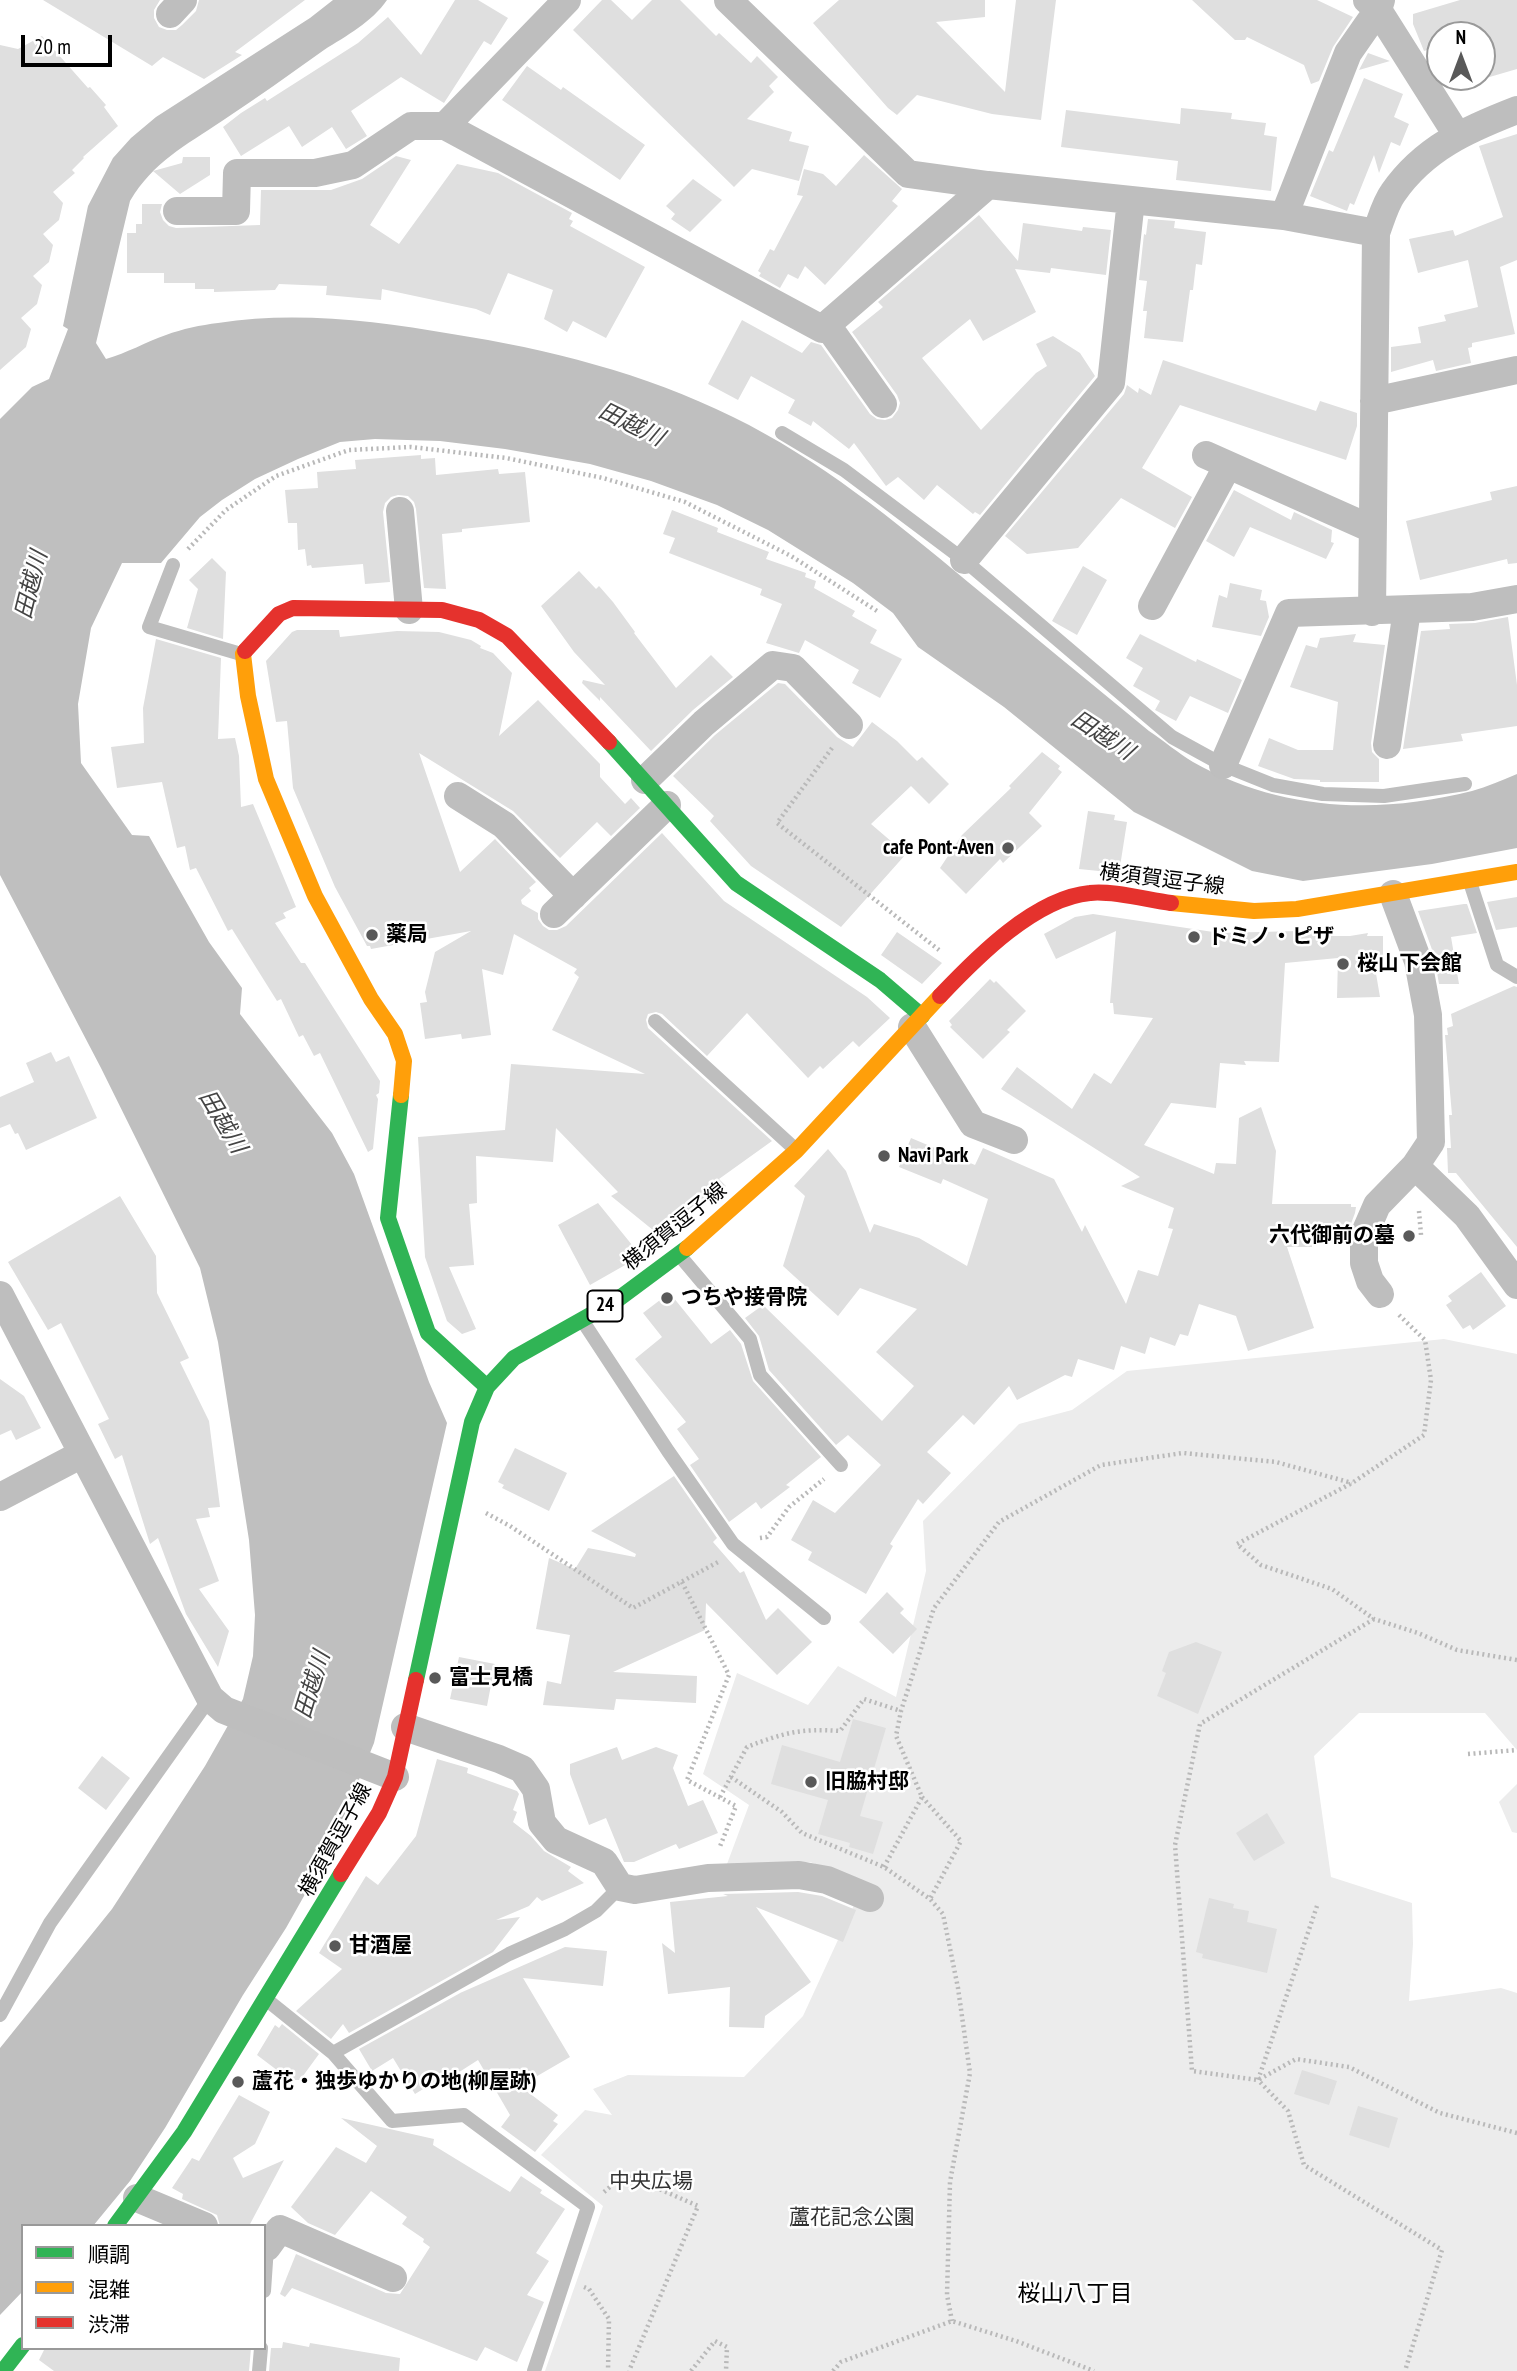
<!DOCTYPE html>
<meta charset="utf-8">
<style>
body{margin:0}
#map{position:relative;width:1517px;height:2371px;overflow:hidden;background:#fff;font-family:"PT Sans Narrow","Noto Sans JP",sans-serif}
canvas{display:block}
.legend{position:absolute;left:21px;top:2224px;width:245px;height:126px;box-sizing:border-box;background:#fff;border:2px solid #999;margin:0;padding:9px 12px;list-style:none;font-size:21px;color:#000}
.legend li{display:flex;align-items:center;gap:14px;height:35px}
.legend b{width:35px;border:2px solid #999}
.north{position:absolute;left:1426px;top:21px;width:70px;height:70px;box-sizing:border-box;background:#fff;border:2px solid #999;border-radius:50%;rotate:0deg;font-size:19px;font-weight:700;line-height:28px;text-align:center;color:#000}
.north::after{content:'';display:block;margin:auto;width:24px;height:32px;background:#595959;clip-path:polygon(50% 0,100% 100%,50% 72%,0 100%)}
.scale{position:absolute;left:21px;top:35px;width:91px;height:32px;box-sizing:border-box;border:4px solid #000;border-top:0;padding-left:9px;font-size:21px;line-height:24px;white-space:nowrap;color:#000;-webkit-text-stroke:5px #fff;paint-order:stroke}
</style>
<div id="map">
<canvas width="1517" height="2371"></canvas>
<ul class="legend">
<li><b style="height:9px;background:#30b455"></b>順調</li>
<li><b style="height:9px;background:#ff9f0a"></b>混雑</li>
<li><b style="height:9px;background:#e5322d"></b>渋滞</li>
</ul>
<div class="north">N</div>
<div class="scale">20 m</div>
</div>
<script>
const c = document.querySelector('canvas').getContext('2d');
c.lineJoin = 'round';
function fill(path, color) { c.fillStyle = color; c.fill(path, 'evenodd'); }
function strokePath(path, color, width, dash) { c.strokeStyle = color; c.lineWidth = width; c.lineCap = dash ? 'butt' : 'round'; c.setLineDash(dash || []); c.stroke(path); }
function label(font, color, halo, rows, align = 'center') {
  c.font = font + ' "PT Sans Narrow","Noto Sans JP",sans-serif'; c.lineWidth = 5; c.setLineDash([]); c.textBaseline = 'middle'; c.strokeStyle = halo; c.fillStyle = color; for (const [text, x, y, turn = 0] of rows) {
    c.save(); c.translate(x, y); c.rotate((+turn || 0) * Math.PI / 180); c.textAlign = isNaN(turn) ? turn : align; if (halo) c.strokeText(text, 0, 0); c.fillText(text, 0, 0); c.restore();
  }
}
const green = new Path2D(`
 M1444 1339 1517 1354V1750L1485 1713H1359L1314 1756 1331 1877 1412 1903 1413 1944 1409 2001 1501 1988 1517 1993V2371H545L603 2206 541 2155 585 2110 612 2115 593 2089 628 2075 744 2077 803 2016 860 1892 862 1882 810 1862 727 1864 749 1805 703 1774 737 1673 808 1705 838 1666 896 1697 926 1571 923 1521 1019 1424 1072 1410 1127 1371Z
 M1517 1784V1833L1512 1832 1499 1802Z`);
const water = new Path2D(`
 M333 0H387C372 22 346 36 324 50 290 74 257 98 222 121 185 146 154 161 130 201L96 343 106 359C127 353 146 342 166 335 182 329 201 325 218 323 296 311 375 321 452 334 548 349 644 373 733 417 819 459 895 521 968 582 1029 632 1089 682 1149 731 1164 741 1178 753 1193 762 1280 811 1377 815 1472 791 1487 787 1502 780 1517 774V848L1432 864 1303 881 1252 871 1134 812 1004 707 918 647 893 613 853 583 768 530 717 505 651 481 590 464 505 449 440 441 375 439 340 442 298 459 255 479 222 500 200 517 161 563H122L91 628 78 704 81 763 132 835 149 836 209 942 242 988 240 1014 332 1133 354 1174 429 1382 447 1423 374 1743 345 1814 322 1864 286 1928 243 1995 165 2128 130 2181 93 2226H23V2291L0 2315V2048L112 1909 205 1766 243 1699 253 1656 255 1615 249 1540 218 1342 200 1268 101 1068 0 875V419L32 387 49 379 68 329 63 326 88 206 113 158 131 138 156 117 310 18Z`);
const building = new Path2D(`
 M43 0H160L154 10V18L159 27 167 30H176L182 25 196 11 199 0H305L235 52 242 55 204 79 163 57 152 66Z
 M455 0H478L508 18 491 45 484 41 444 103 401 77 351 111 367 136 346 149 332 127 302 147 289 126 241 156 223 127 241 113 265 98 267 101 358 43 388 17 421 55Z
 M602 0H611L632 20 652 0H680L716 36 719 33 751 63 757 56 778 77 769 86 774 92 747 119 792 132 789 141 809 146 799 181 752 169 734 187 573 30Z
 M839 0H985V17L936 22 1005 92 1016 0H1056L1041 120 992 114 917 95 897 115 888 108 813 23Z
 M1192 0H1317L1353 17 1333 47 1319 81 1311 84 1304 65 1247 37 1245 40H1235Z
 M1460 0H1517V69L1469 83 1467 77H1482V35H1440V46L1424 51 1413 24V14Z
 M42 36 88 88 90 87 106 105 104 107 118 126 83 157 84 158 72 170 75 173 53 192 63 203 59 220 43 234 53 245 49 262 33 276 42 285 37 304 21 318 31 329 26 347 0 370V45L18 49Z
 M1368 53 1390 61 1359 70Z
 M527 66 561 90 563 87 645 145 620 180 502 100Z
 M1364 78 1403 94 1394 117 1409 124 1400 146 1391 142 1379 173 1374 155 1354 205 1350 203 1347 211 1310 196 1329 150 1333 152Z
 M1181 108 1232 113 1231 119 1266 123 1264 135 1277 137 1271 191 1176 180 1178 161 1061 147 1066 110 1180 124Z
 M1517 134V260L1500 267 1515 334 1472 343V347L1468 348 1471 363 1436 371 1433 360 1391 372V347L1421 343 1418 327 1446 321 1444 315 1478 307 1468 260 1418 273 1409 239 1453 230 1455 236 1503 217 1479 146Z
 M864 155 902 189 892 201 898 206 825 285 805 266 798 279 788 274 780 288 759 276 761 273 758 271 770 249 774 251 803 196 797 195 804 169 823 174 836 186Z
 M396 156 411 160 370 225 399 244 457 164 498 173 572 213 569 219 573 221 570 226 645 267 606 338 573 321 567 332 544 319 553 290 508 273 490 315 476 309 382 289 381 300 326 295 327 286 279 284 275 290 214 292V289H195V283H164V273H127V233H136V224H142V204H162L160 212 163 220 169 226 176 228 260 225 261 190H331L362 179Z
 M183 157H210V175L180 194 153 171 182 163Z
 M693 179 722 200 690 232 671 219 675 214 666 206Z
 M979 215 1018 261 1023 223 1082 231 1083 227 1111 230 1106 275 1051 268 1050 273 1015 269 1036 312 983 341 970 319 922 358 981 430 1036 373 1047 366 1036 344 1053 336 1080 353 1095 376 980 515 975 512 973 514 937 485 924 500 898 477 886 486 854 443 849 449 813 421 811 426 788 413 795 400 751 376 738 400 708 384 742 320 802 353 811 342 821 345 870 414 877 419 885 420 892 418 898 410 900 403 897 395 852 332 883 307 878 302Z
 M1148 219 1175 221 1174 228 1206 232 1202 265 1196 264 1193 290H1190L1183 342 1144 338 1147 311H1143L1147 281 1139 280 1144 234 1146 235Z
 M1163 360 1316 411 1320 401 1357 413V426L1346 460 1180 405 1142 468 1192 497 1175 528 1121 498 1078 548 1027 554 1005 536 1124 394 1127 385 1138 393 1139 388 1151 395Z
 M421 455V459L435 458 436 475 498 469 499 474 525 472 530 522 462 529V532L442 534 446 589 424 588 416 509 414 502 408 496 398 495 391 497 385 503 383 512 390 582 365 584 363 564 312 568 311 565 307 566 305 549 298 550 297 523H288L285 490 318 488 317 472 356 469 355 460Z
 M1517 486V563L1508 564 1507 559 1420 580 1406 521 1492 500 1490 492Z
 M1234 490 1291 520 1294 512 1332 530 1331 542 1334 543 1326 559 1250 527 1234 557 1206 541Z
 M672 510 718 528 717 532 769 552 766 559 806 573 805 577 816 581 814 588 855 611 852 616 877 630 870 643 902 659 880 698 852 683 859 670 805 640 799 653 766 643 782 604 760 595 762 589 669 553 675 538 663 534Z
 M212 558 226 572 223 639 187 628 198 589 189 580Z
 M1083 566 1107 580 1077 635 1052 621Z
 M579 571 596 589 599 586 613 602 635 632 634 633 676 688 711 655 733 677 693 710 651 751 600 697V701L582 683 583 680 605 685 574 652 541 606Z
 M1230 583 1262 590 1260 600 1266 601 1269 617 1261 636 1212 627 1219 595 1227 598Z
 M1508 617 1517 685V726L1461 734 1463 741 1403 749 1421 631 1450 629 1449 624 1475 623Z
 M297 630H339L340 637 397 631 439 632 471 640 481 646 480 648 493 653 512 673 499 736 538 700 600 764V777L625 804 631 798 640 808 611 836 597 822 560 858 513 811 419 753 460 872 495 839 536 882 529 888 531 891 521 900 522 904 538 913V919L543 926 549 930H557L566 926 662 833 724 901 867 997 890 1018 859 1047 853 1041 823 1069 820 1066 808 1078 747 1013 707 1056 662 1014 656 1012 648 1014 646 1020 648 1028 772 1141 719 1179 726 1186 664 1239 611 1196 618 1192 556 1128 553 1162 476 1156 477 1203 469 1204 474 1265 449 1267 476 1329 462 1334 447 1321 425 1257 418 1137 505 1130 511 1064 645 1074 552 1030 579 977 574 973 577 969 514 934 503 975 482 969 491 1035 462 1039 461 1034 425 1039 420 1003 427 1002 425 992 435 952 471 931 371 949 370 946H367L335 887 293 788 287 721 276 722 266 661 292 632Z
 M1140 634 1196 662 1197 659 1242 680 1228 713 1190 696 1176 721 1155 710 1160 701 1133 686 1143 668 1126 658Z
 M1356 634 1353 642 1385 645 1371 743 1372 752 1379 759V782H1320V780L1294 779 1258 766 1269 738 1298 750H1333L1338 702 1290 687 1306 645 1317 648 1320 638Z
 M156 639 221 658 218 739 235 738 239 756 241 807 253 804 296 907 283 913 286 918 275 923 301 963H305L380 1081 379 1093 376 1095 378 1099 373 1149 368 1152 320 1053 314 1056 303 1035 299 1037 281 999 277 1001 232 929 228 931 196 868 190 870 185 846 177 848 162 782 117 788 111 747 144 743 143 708Z
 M778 683 785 684 837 737 853 747 872 722 897 741 917 761 922 757 949 784 929 804 911 786 871 824 906 854 841 927 751 866 710 821 714 816 673 776 715 735Z
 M1042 752 1060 766 1058 769 1062 772 1029 813 1042 826 1003 863 1000 859 966 894 940 868 962 835 1011 788 1009 786Z
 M1088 811 1115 815 1114 820 1127 822 1119 873 1079 869Z
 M1517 897V927L1496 930 1487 902Z
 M1464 904H1467L1477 933 1451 937 1459 984H1439L1434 955 1418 911Z
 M1093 914 1220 933 1298 931 1326 927 1330 936H1350L1368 933 1367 936H1383V955L1373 956 1380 997 1337 998 1338 958 1285 963 1279 1062 1244 1061 1246 1065 1220 1063 1216 1108 1171 1103 1144 1145 1214 1174 1216 1163 1236 1164 1239 1118 1261 1107 1276 1151 1272 1204H1351V1207H1356L1355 1213 1349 1229 1347 1242 1312 1243V1247H1287L1314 1328 1248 1351 1236 1316 1199 1304 1188 1336 1180 1334 1175 1346 1150 1337 1145 1354 1121 1346 1114 1370 1078 1359 1072 1377 1065 1375 1017 1400 1009 1386 974 1425 963 1415 927 1452 951 1473 923 1504 918 1499 890 1544 893 1546 866 1594 808 1560 812 1552 791 1540 813 1500 835 1513 881 1465 848 1435 836 1445 769 1370 759 1336 745 1318 763 1305 882 1421 914 1386 876 1352 917 1309 860 1288 838 1316 783 1266 805 1196 794 1186 828 1149 846 1171 870 1233 874 1224 919 1238 967 1266 988 1199 943 1179 941 1184 899 1167 911 1138 975 1165 983 1148 1054 1179 1082 1232 1085 1225 1126 1304 1138 1270 1158 1276 1173 1229 1168 1228 1174 1208 1121 1186 1140 1177 1001 1089 1017 1067 1072 1109 1094 1073 1111 1084 1153 1018 1114 1014 1113 1003H1110L1116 931 1056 959 1044 934 1075 917Z
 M897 932 942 963 922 984 881 955Z
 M990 979 994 983 996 981 1026 1011 1007 1030 1010 1032 983 1059 950 1027 952 1025 949 1021Z
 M1514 986 1517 987V1247L1456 1173H1448L1447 1148H1451L1449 1115H1452L1445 1035H1448L1447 1028 1453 1026 1451 1014Z
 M51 1052 56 1062 69 1056 97 1118 26 1150 18 1133 15 1134 10 1124 0 1128V1097L34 1082 26 1063Z
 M120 1196 156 1256 157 1293 189 1358 180 1362 209 1421 220 1507 208 1508 210 1517 196 1519 219 1581 199 1589 229 1631 218 1667 186 1614 158 1538 150 1544 122 1455 115 1459 98 1424 109 1419 61 1323 48 1330 8 1262Z
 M598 1203 641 1256 590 1285 558 1225Z
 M1481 1272 1506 1306 1473 1330 1470 1325 1463 1329 1446 1305 1452 1301 1448 1296Z
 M664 1297H673L711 1344 730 1330 741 1344 753 1381 821 1457 786 1485 790 1487 761 1509 756 1502 729 1522 690 1465 699 1459 677 1429 686 1422 635 1359 662 1337 643 1313Z
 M0 1379 24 1396 41 1428 16 1440 11 1430 0 1435Z
 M515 1448 567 1473 549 1511 502 1488 504 1485 498 1482Z
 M674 1476 717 1538 713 1542 740 1573 744 1571 766 1620 778 1608 812 1642 777 1675 706 1603 705 1630 613 1672 697 1676 696 1703 616 1699 614 1710 543 1705 547 1681 561 1684 570 1635 536 1629 549 1558 575 1569 588 1548 635 1557 636 1554 591 1531Z
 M887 1592 904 1609 900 1613 917 1629 893 1654 859 1622Z
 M1196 1642 1222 1652 1198 1714 1157 1696 1166 1673 1162 1671 1169 1652Z
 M459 1657 495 1664 487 1706 450 1699Z
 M853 1719 886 1728 860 1816 883 1822 873 1854 849 1847 850 1843 818 1834 828 1800 771 1784 782 1745 840 1762Z
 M617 1747 622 1760 656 1747 678 1755 673 1768 688 1806 703 1800 718 1833 679 1849 676 1844 634 1862H624L606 1818 589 1825 570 1774V1764Z
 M102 1756 130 1778 106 1810 78 1788Z
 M437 1759 468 1768 467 1773 517 1791 519 1794 513 1810 517 1812 513 1822 531 1836 544 1851 571 1867 568 1871 584 1883 542 1901 537 1897 529 1906 496 1920 520 1917 493 1952 349 2033 343 2024 331 2039 296 2011 342 1969 319 1953 366 1876 378 1885 416 1836Z
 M1267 1813 1285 1843 1254 1861 1236 1833Z
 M798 1892 822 1896 856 1910 843 1942 756 1907 811 1982 765 2016 764 2028 729 2027 730 1987 668 1994 662 1943 675 1953 670 1902 728 1896 723 1894Z
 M1209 1898 1234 1904 1233 1908 1249 1911 1247 1922 1277 1929 1267 1973 1202 1958 1203 1954 1196 1952Z
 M565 1947 607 1951 603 1986 523 1978 570 2057 520 2086 558 2115 553 2121 558 2124 535 2152 501 2127 510 2115 478 2060 453 2076 451 2072 415 2094 393 2058 372 2071 359 2049 462 1992 460 1993Z
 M282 2024 319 2054 300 2080H290L257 2055 275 2025 279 2028Z
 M1302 2070 1337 2081 1329 2105 1294 2094Z
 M239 2095 270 2112 255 2144 233 2158 243 2178 284 2160 249 2226H220L217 2215 182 2199 183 2194 172 2188 192 2158 199 2161Z
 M1358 2106 1398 2118 1389 2148 1349 2135Z
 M341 2118 434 2139 433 2145 510 2192 521 2176 542 2190 540 2193 565 2209 536 2253 549 2261 527 2295 544 2302 517 2362 485 2347 477 2361 292 2288 285 2297 280 2294 296 2254 386 2293 400 2294 430 2247 423 2242 424 2239 402 2224 407 2217 371 2191 335 2235 308 2223 291 2207 336 2147 366 2163 377 2146Z
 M283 2342 309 2347 310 2343 400 2358 399 2371H269L271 2348H282Z
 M45 2348H251L249 2371H54L39 2360Z`);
const path = new Path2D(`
 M188 549 226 510 276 476 349 450 411 447 506 458 603 478 685 502 791 556 877 611
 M832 748 777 823 939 950
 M1419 1211 1421 1235
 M1399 1315 1425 1340 1431 1380 1424 1435 1352 1483 1237 1544 1261 1565 1332 1589 1374 1619 1418 1633 1457 1650 1517 1660
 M486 1513 510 1526 633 1608 720 1561
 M760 1538 767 1537 789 1507 824 1479
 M682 1582 729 1675 687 1780 736 1806 719 1849
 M1374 1619 1200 1724 1175 1845 1192 2071 1258 2080 1296 2059 1349 2067 1440 2113 1517 2133
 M1468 1754 1517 1750
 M731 1777 782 1812 802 1833 884 1867 930 1899 943 1914 958 1988 970 2073 950 2182 947 2295 952 2321
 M720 1797 747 1747C783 1733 801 1728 840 1731L864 1699 901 1711
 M922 1797 961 1841 930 1899
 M884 1867 922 1797 896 1736 901 1711 934 1608 999 1522 1101 1465 1183 1453 1276 1462 1352 1483
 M1317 1906 1258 2080 1288 2111 1304 2165 1442 2250 1405 2371
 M604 2192 625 2174 698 2206 629 2371
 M584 2287 589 2289 609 2319 608 2371
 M691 2371 715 2341 727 2347 726 2371
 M833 2371 841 2362 952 2321 1016 2341 1094 2371`);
const lane = new Path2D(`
 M782 433 844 470 964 560 1172 737 1223 765 1273 785 1323 794 1384 796 1465 784
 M173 565 149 627 241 654
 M1470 882 1497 965 1517 977
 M655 1021 796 1150
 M680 1256 750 1339 760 1375 841 1465
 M582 1320 668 1451 733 1544 824 1618
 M267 2000 333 2053 509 1954 565 1929 596 1911 620 1887
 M0 2015 50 1923 210 1698
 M333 2053 392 2121 464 2115 588 2207 534 2371
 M264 2291 267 2247
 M259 2371 261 2348`);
const street = new Path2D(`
 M728 0 908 174 988 185 1284 216 1376 233
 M1367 0 1378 10 1457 135
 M170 14 183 0
 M445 126 567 0
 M177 211H236L237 173H315L353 165 411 126H445L822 329 988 185
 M1284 216 1348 53 1378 10 1381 0
 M827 325 883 404
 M1374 401 1517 370
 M1206 455 1372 529
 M400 511 409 610
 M964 560 1111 383 1131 200
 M1152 606 1228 465
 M1372 612 1376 233C1381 220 1385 204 1393 193 1424 148 1468 129 1517 110
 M1387 745 1407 610
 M1223 765 1289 613 1472 607 1517 599
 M645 780 704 723 773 665 793 668 849 725
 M458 796 504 825 573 896
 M554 914 667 805
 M912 1027 973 1124 1014 1140
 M1415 1166 1467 1216 1517 1285
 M1380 1294 1370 1281 1364 1263V1235L1377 1205 1415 1166 1431 1142 1428 1015 1418 961 1393 894
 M0 1295 210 1698 224 1710 395 1777
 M0 1497 82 1454
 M405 1727 499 1759 522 1769 536 1789 542 1823 556 1840 604 1862 620 1887 635 1890 708 1878 799 1875 827 1880 870 1898
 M137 2198 204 2226
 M264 2247H267L280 2229 393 2278`);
const fast = new Path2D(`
 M609 742 736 883 880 980 922 1016
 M401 1095 388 1218 428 1333 487 1387
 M416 1680 472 1422 487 1387 514 1358 617 1300 687 1248
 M115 2226 184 2132 341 1874
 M3 2371 23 2345`);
const slow = new Path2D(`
 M245 651 243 654 248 696 266 779 315 896 371 999 395 1034 404 1061 401 1095
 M1171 903 1254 911 1297 909 1517 872
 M687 1248 796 1151 940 996`);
const jam = new Path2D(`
 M245 651 279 614 293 608 442 610 479 620 507 636 609 742
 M940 996C977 957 1035 898 1090 893 1111 890 1148 900 1171 903
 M341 1874 379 1813 395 1777 416 1680`);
const markers = [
 [1008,848,7,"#595959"],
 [372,935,7,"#595959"],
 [1194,937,7,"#595959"],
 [1343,964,7,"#595959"],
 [884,1156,7,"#595959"],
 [1409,1236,7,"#595959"],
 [667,1298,7,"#595959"],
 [435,1678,7,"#595959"],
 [811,1782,7,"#595959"],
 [335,1946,7,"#595959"],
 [238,2082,7,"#595959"]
];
const shields = [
 [605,1306,35]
];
const shieldNames = [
 ["24",605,1306]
];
const poiNames = [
 ["cafe Pont-Aven",994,848,"right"],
 ["薬局",386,935],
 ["ドミノ・ピザ",1208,937],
 ["桜山下会館",1357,964],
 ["Navi Park",898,1156],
 ["六代御前の墓",1395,1236,"right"],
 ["つちや接骨院",681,1298],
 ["富士見橋",449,1678],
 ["旧脇村邸",825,1782],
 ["甘酒屋",349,1946],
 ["蘆花・独歩ゆかりの地(柳屋跡)",252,2082]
];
const streetNames = [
 ["横須賀逗子線",1162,880,7],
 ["横須賀逗子線",675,1227,-39],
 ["横須賀逗子線",336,1840,-61]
];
const parkNames = [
 ["中央広場",651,2182],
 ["蘆花記念公園",852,2218]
];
const waterNames = [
 ["田越川",631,425,26],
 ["田越川",32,585,-76],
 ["田越川",1102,736,33],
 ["田越川",222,1122,59],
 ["田越川",313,1685,-73]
];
const neighbourhoodNames = [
 ["桜山八丁目",1075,2294]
];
fill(green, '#ececec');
fill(water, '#bfbfbf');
fill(building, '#dfdfdf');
strokePath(path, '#b9b9b9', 4.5, [2, 3.5]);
strokePath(lane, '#bebebe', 14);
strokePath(street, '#bebebe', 28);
strokePath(fast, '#30b455', 16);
strokePath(slow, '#ff9f0a', 16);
strokePath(jam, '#e5322d', 16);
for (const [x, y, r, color] of markers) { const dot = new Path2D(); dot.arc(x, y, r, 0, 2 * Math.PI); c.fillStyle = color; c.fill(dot); strokePath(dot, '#fff', 2.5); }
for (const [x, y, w] of shields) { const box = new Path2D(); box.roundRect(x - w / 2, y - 15.5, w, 31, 5); c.fillStyle = '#fff'; c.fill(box); strokePath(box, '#000', 2); }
label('bold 19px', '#000', null, shieldNames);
label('bold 21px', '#000', '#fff', poiNames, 'left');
label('21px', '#000', '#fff', streetNames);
label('21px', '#333', '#fff', parkNames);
label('italic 23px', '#444', '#fff', waterNames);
label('23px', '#000', '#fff', neighbourhoodNames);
</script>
